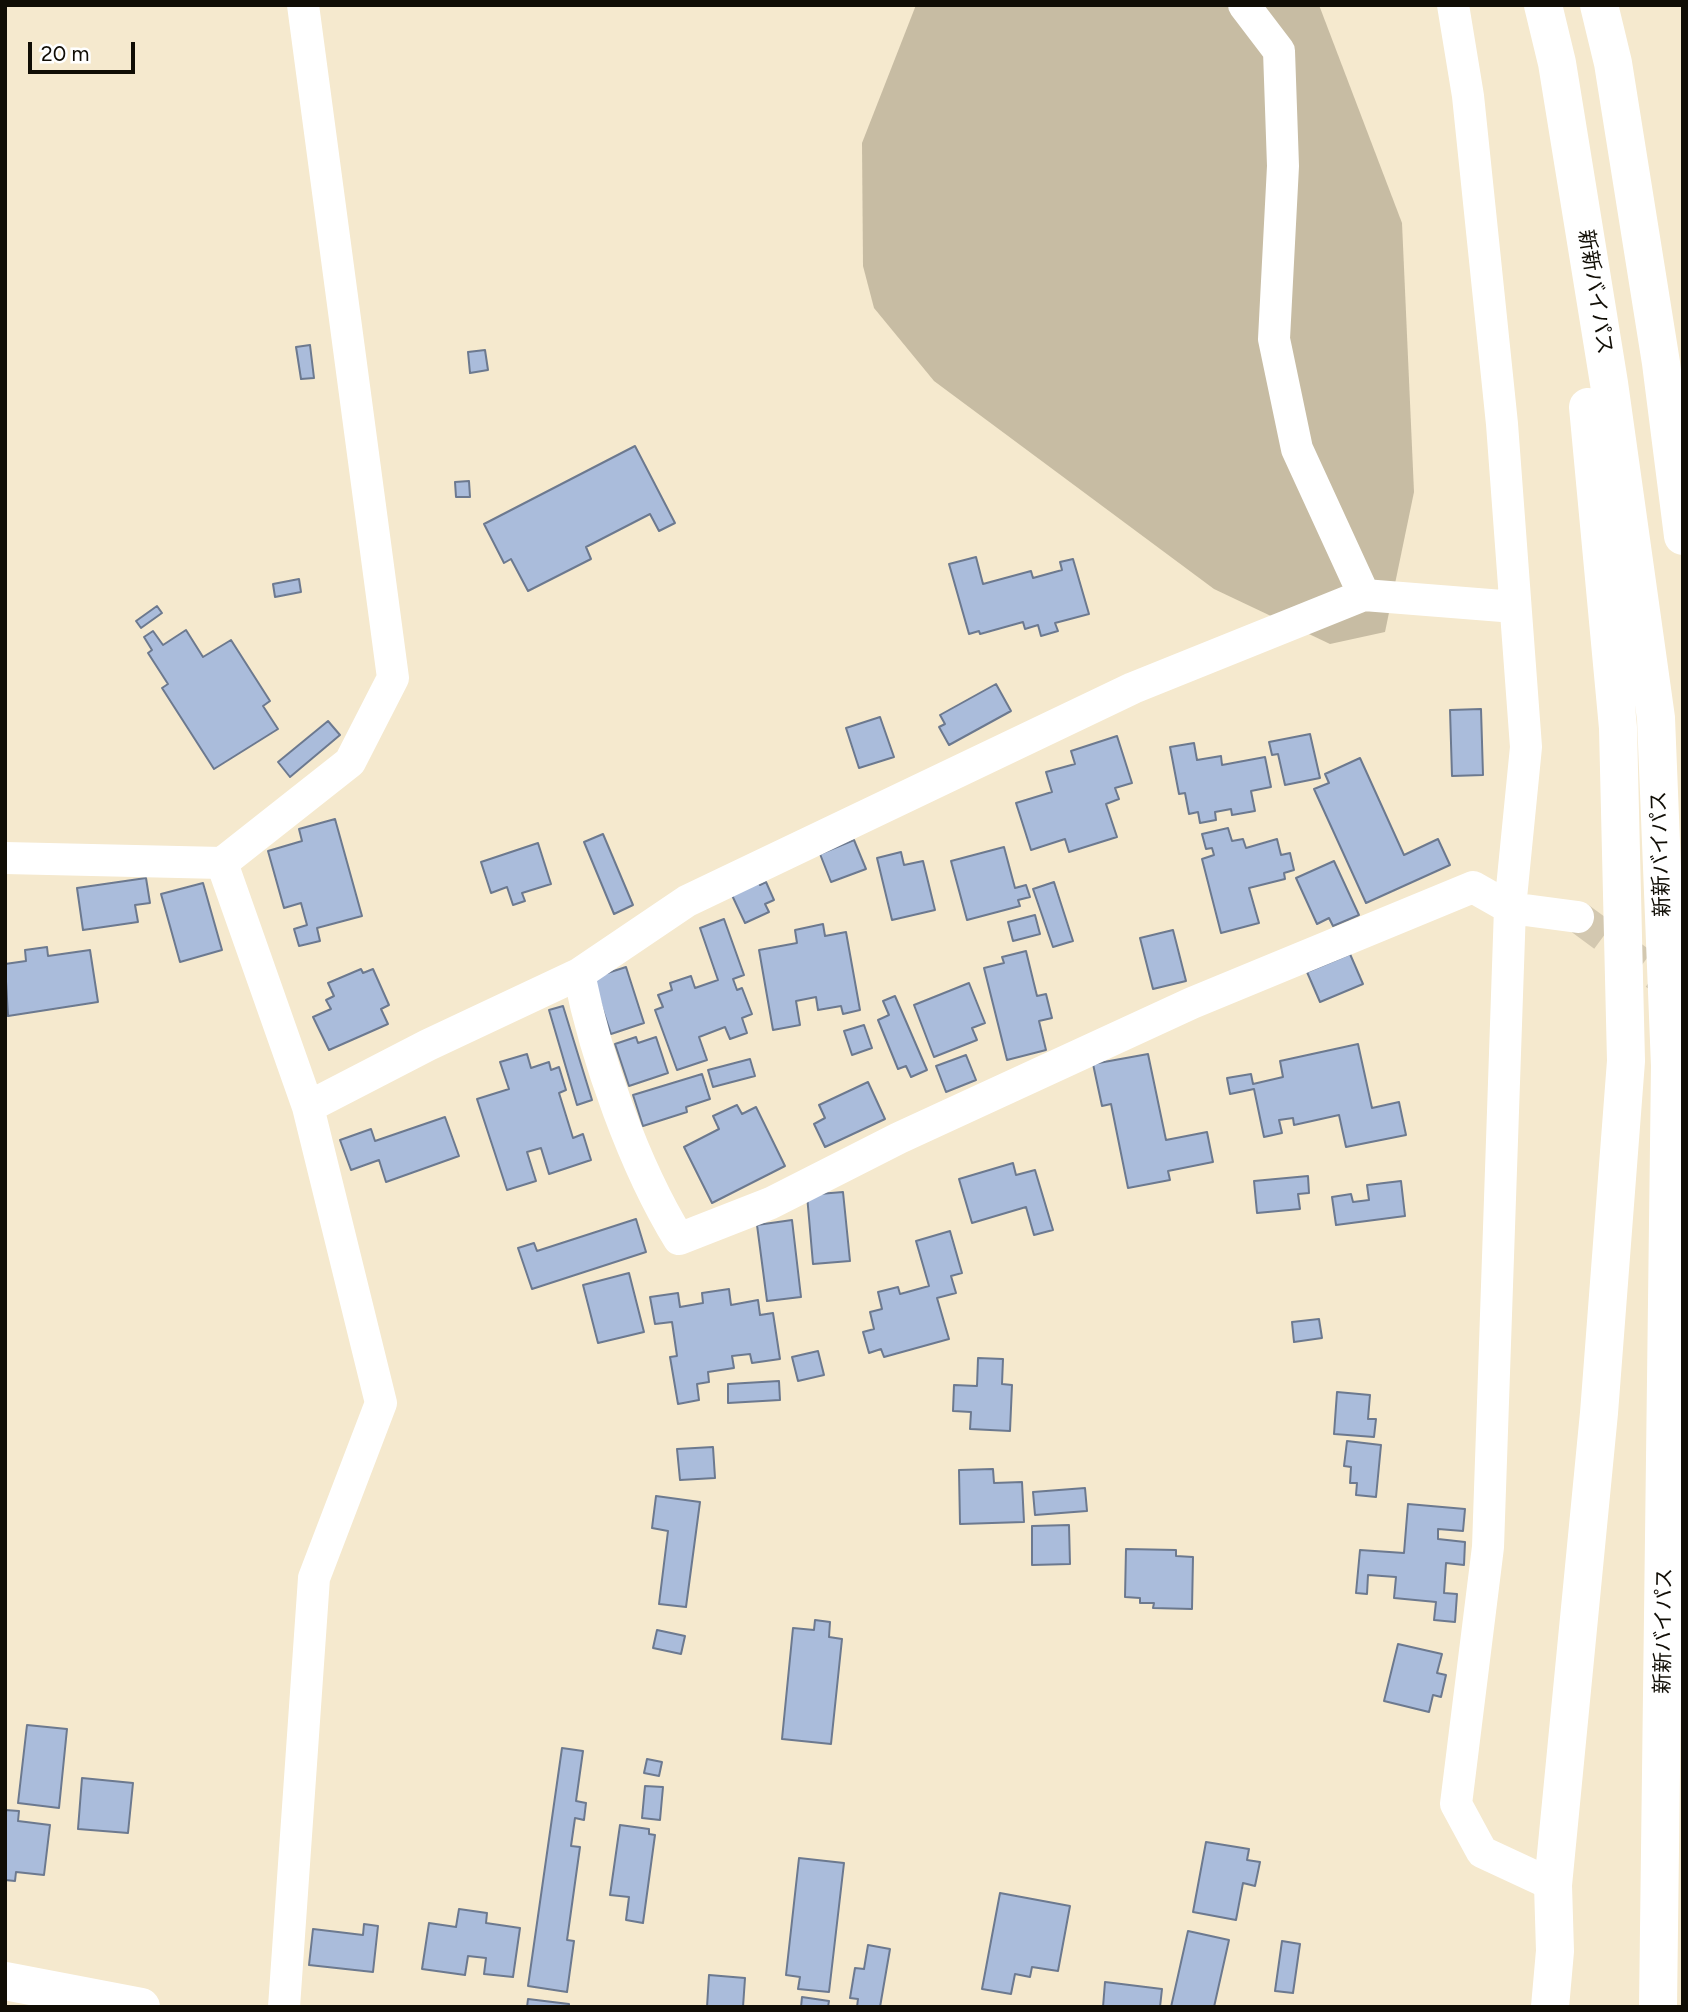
<!DOCTYPE html>
<meta charset="utf-8">
<style>
body{margin:0}
#map{position:relative;width:1688px;height:2012px;overflow:hidden;background:#f5e9ce;font-family:Figtree,sans-serif}
canvas{display:block}
.frame{position:absolute;inset:0;border:7px solid #100d05;pointer-events:none}
.scale{position:absolute;left:28px;top:42px;width:107px;height:32px;box-sizing:border-box;border:4px solid #100d05;border-top:0;padding-left:9px;font-size:21px;line-height:24px;white-space:nowrap;color:#100d05;-webkit-text-stroke:5px #fff;paint-order:stroke}
</style>
<div id="map">
<canvas width="1688" height="2012"></canvas>
<div class="frame"></div>
<div class="scale">20 m</div>
</div>
<script>
const c = document.querySelector('canvas').getContext('2d');
c.lineJoin = 'round';
function fill(path, color) { c.fillStyle = color; c.fill(path, 'evenodd'); }
function strokePath(path, color, width, dash) { c.strokeStyle = color; c.lineWidth = width; c.lineCap = dash ? 'butt' : 'round'; c.setLineDash(dash || []); c.stroke(path); }
function label(font, color, halo, rows, align = 'center') {
  c.font = font + ' Figtree,"Noto Sans JP",sans-serif'; c.lineWidth = 6; c.setLineDash([]); c.textBaseline = 'middle'; c.strokeStyle = halo; c.fillStyle = color; for (const [text, x, y, turn = 0] of rows) {
    c.save(); c.translate(x, y); c.rotate((+turn || 0) * Math.PI / 180); c.textAlign = isNaN(turn) ? turn : align; if (halo) c.strokeText(text, 0, 0); c.fillText(text, 0, 0); c.restore();
  }
}
const green = new Path2D(`
 M916 5H1319L1402 223 1414 492 1385 632 1330 644 1214 589 934 381 874 308 863 266 862 143Z`);
const building = new Path2D(`
 M310 345 314 378 301 379 296 347Z
 M485 350 488 370 470 373 468 352Z
 M635 446 675 523 659 531 650 514 586 547 591 559 528 591 511 559 504 563 484 524Z
 M469 481 470 497H456L455 482Z
 M976 557 983 584 1031 571 1033 578 1062 570 1060 562 1073 559 1089 614 1055 623 1058 631 1041 636 1038 625 1025 629 1023 622 980 634 979 631 969 634 949 564Z
 M299 579 301 592 275 597 273 584Z
 M157 606 162 613 141 628 136 621Z
 M186 630 203 657 231 640 270 701 263 706 278 729 214 769 162 688 168 684 148 653 152 650 144 637 153 631 163 645Z
 M996 684 1011 711 949 745 939 727 945 724 940 715Z
 M1481 709 1483 775 1452 776 1450 710Z
 M880 717 894 757 859 768 846 728Z
 M328 721 340 735 290 777 278 762Z
 M1310 734 1320 778 1285 785 1278 754 1272 755 1269 742Z
 M1117 736 1132 783 1115 788 1119 799 1106 804 1117 837 1069 852 1065 839 1031 850 1016 803 1052 792 1046 772 1075 764 1071 751Z
 M1194 743 1197 760 1221 756 1222 765 1265 757 1271 787 1251 791 1255 811 1232 815 1231 809 1215 812 1216 820 1200 823 1198 812 1189 814 1185 793 1179 794 1170 747Z
 M1360 758 1404 855 1438 839 1450 865 1366 903 1314 789 1329 783 1325 774Z
 M335 819 362 916 317 928 320 941 299 946 294 929 307 925 301 903 284 908 268 851 302 841 299 829Z
 M1228 828 1232 841 1243 839 1246 848 1277 839 1281 855 1290 853 1294 870 1284 873 1285 879 1249 888 1259 923 1221 933 1202 859 1214 855 1212 848 1206 849 1202 834Z
 M603 834 633 905 614 914 584 842Z
 M854 840 866 869 831 882 820 854Z
 M538 843 551 884 522 893 525 901 513 905 507 887 491 893 481 862Z
 M1004 847 1015 888 1026 885 1030 897 1018 900 1020 906 967 920 951 861Z
 M901 852 904 865 923 861 935 910 892 920 877 858Z
 M1334 861 1359 915 1333 926 1329 918 1317 924 1296 878Z
 M146 878 150 903 135 905 138 922 83 930 77 888Z
 M757 878 760 885 766 882 774 900 765 904 769 912 745 923 730 891Z
 M1054 882 1073 941 1053 947 1033 889Z
 M203 883 222 950 180 962 161 894Z
 M1035 915 1040 934 1013 941 1008 922Z
 M724 919 744 975 733 979 737 990 742 988 752 1014 742 1018 747 1033 730 1039 725 1027 699 1037 707 1060 677 1070 655 1010 663 1007 658 995 672 990 670 983 691 976 695 988 718 980 700 928Z
 M823 924 825 936 846 932 860 1010 843 1014 841 1006 818 1010 816 997 796 1001 800 1025 773 1030 759 950 797 943 795 930Z
 M1173 930 1186 981 1153 989 1140 938Z
 M47 947 48 956 90 950 98 1002 8 1016 5 964 26 961 25 950Z
 M1026 951 1037 996 1046 994 1052 1018 1039 1021 1046 1050 1007 1060 984 968 1004 963 1002 957Z
 M1350 954 1363 984 1320 1002 1307 972Z
 M626 967 644 1023 611 1034 592 978Z
 M361 969 363 973 373 969 389 1005 381 1009 388 1024 329 1050 313 1017 331 1009 326 1000 334 996 328 983Z
 M969 983 985 1023 972 1028 977 1040 934 1057 914 1005Z
 M895 996 927 1070 911 1077 906 1066 898 1069 878 1020 889 1015 883 1001Z
 M563 1006 592 1100 577 1105 549 1010Z
 M864 1025 872 1048 852 1055 844 1031Z
 M636 1037 638 1043 656 1037 668 1073 629 1086 615 1044Z
 M1358 1044 1372 1108 1399 1102 1406 1135 1346 1147 1339 1115 1294 1125 1293 1118 1279 1120 1282 1133 1264 1137 1254 1089 1230 1094 1227 1078 1251 1074 1253 1084 1283 1077 1280 1061Z
 M527 1054 531 1068 549 1062 551 1070 559 1067 566 1090 559 1093 573 1138 583 1134 591 1160 549 1174 541 1148 527 1152 536 1181 507 1190 477 1099 509 1089 500 1062Z
 M1148 1054 1166 1140 1207 1132 1213 1162 1168 1171 1170 1180 1128 1188 1111 1104 1102 1106 1093 1064Z
 M966 1055 976 1080 946 1092 936 1066Z
 M750 1059 755 1076 713 1087 708 1070Z
 M702 1074 710 1099 686 1107 687 1112 643 1126 633 1095Z
 M868 1082 885 1119 825 1147 814 1124 825 1118 819 1105Z
 M737 1105 742 1114 756 1107 785 1166 712 1203 684 1147 719 1129 713 1116Z
 M445 1117 459 1156 386 1182 379 1160 351 1170 340 1140 371 1129 375 1141Z
 M1013 1163 1016 1175 1035 1170 1053 1230 1034 1235 1026 1207 972 1223 959 1179Z
 M1308 1176 1309 1193 1298 1194 1300 1209 1257 1213 1254 1181Z
 M1401 1181 1405 1216 1336 1225 1332 1197 1351 1194 1353 1202 1369 1200 1367 1185Z
 M843 1192 850 1261 813 1264 807 1195Z
 M636 1219 646 1252 532 1289 518 1248 534 1243 537 1251Z
 M792 1220 801 1297 767 1301 757 1225Z
 M950 1231 962 1273 951 1276 956 1293 937 1298 949 1339 884 1357 881 1349 869 1353 863 1332 874 1329 870 1312 882 1309 878 1292 898 1287 900 1294 929 1286 916 1241Z
 M629 1273 644 1332 598 1343 583 1285Z
 M729 1289 731 1305 758 1300 760 1315 773 1313 780 1359 752 1363 750 1354 732 1356 734 1368 708 1372 709 1382 697 1384 699 1400 678 1404 670 1357 677 1356 672 1322 655 1324 650 1297 678 1293 680 1307 703 1303 702 1293Z
 M1319 1319 1322 1338 1294 1342 1292 1322Z
 M818 1351 824 1375 798 1381 792 1357Z
 M978 1358 1003 1359 1002 1384 1012 1385 1010 1431 970 1429 971 1412 953 1411 954 1385 977 1386Z
 M779 1381 780 1400 728 1403V1384Z
 M1337 1392 1370 1395 1368 1419H1376L1374 1437 1334 1434Z
 M1347 1441 1381 1445 1376 1497 1356 1495 1357 1483H1350L1351 1467 1344 1466Z
 M713 1447 715 1478 680 1480 677 1449Z
 M993 1469 994 1483 1022 1482 1024 1522 960 1524 959 1470Z
 M1085 1488 1087 1511 1035 1515 1033 1492Z
 M656 1496 700 1502 686 1607 659 1604 668 1531 652 1528Z
 M1408 1504 1465 1509 1463 1531 1438 1529V1539L1465 1542 1464 1565 1446 1563 1444 1593 1457 1594 1455 1622 1434 1620 1436 1602 1394 1598 1396 1577 1368 1575 1367 1594 1356 1593 1360 1550 1404 1553Z
 M1069 1525 1070 1564 1032 1565V1526Z
 M1126 1549 1176 1550V1556L1193 1557 1192 1609 1153 1608 1154 1603H1140V1598L1125 1597Z
 M815 1620 830 1622 829 1637 842 1639 831 1744 782 1739 793 1628 814 1630Z
 M657 1630 685 1636 681 1654 653 1648Z
 M1398 1644 1442 1654 1437 1673 1446 1675 1441 1697 1433 1695 1429 1712 1384 1701Z
 M27 1725 67 1729 59 1808 18 1803Z
 M562 1748 583 1751 576 1801 586 1803 584 1820 575 1818 571 1846 580 1847 567 1940 574 1941 567 1992 528 1986Z
 M647 1759 662 1762 659 1776 644 1773Z
 M82 1778 133 1783 128 1833 78 1829Z
 M645 1786 663 1787 660 1820 642 1818Z
 M5 1810 19 1811 18 1821 50 1825 44 1875 16 1872 15 1881 5 1880Z
 M620 1825 649 1829V1834L655 1835 643 1923 626 1920 629 1897 610 1895Z
 M1206 1842 1249 1849 1247 1860 1260 1862 1255 1886 1243 1883 1236 1920 1193 1912Z
 M799 1858 844 1863 829 1992 798 1989 800 1977 786 1975Z
 M1000 1893 1070 1906 1058 1971 1032 1967 1030 1977 1015 1974 1011 1994 982 1989Z
 M459 1909 487 1913 486 1923 520 1928 513 1977 484 1974 486 1958 468 1956 465 1975 422 1969 429 1923 456 1927Z
 M364 1924 378 1926 373 1972 309 1965 313 1929 363 1935Z
 M1188 1931 1229 1940 1214 2007H1171Z
 M1282 1941 1300 1944 1293 1993 1275 1991Z
 M868 1945 890 1949 880 2007H857L858 1999 850 1998 855 1968 864 1969Z
 M709 1975 745 1978 743 2007H707Z
 M1105 1982 1162 1989 1160 2007H1103Z
 M802 1997 829 2001 828 2007H801Z
 M528 1999 569 2004V2007H527Z`);
const streetTunnel = new Path2D(`
 M1578 917 1681 993`);
const street = new Path2D(`
 M1244 5 1279 51 1283 166 1274 339 1297 449 1364 595
 M1453 5 1468 96 1502 424 1526 747 1510 908 1488 1547 1456 1804 1482 1852 1553 1885
 M5 858 222 863 350 762 393 678 303 5
 M222 863 308 1107 381 1403 314 1578 284 2007
 M579 974C596 1058 634 1166 679 1239L771 1203 899 1138 1192 1003 1473 887 1510 908 1578 917
 M308 1107 428 1045 579 974 687 901 1133 688 1364 595 1515 607`);
const primary = new Path2D(`
 M5 1981 141 2007`);
const highway = new Path2D(`
 M1543 5 1557 63 1609 383 1656 718 1670 1066 1658 2007
 M1599 5 1613 63 1661 363 1683 536
 M1550 2007 1555 1951 1553 1885 1599 1413 1626 1061 1618 728 1588 407`);
const streetNames = [
 ["新新バイパス",1595,292,81],
 ["新新バイパス",1661,854,-92],
 ["新新バイパス",1664,1631,-89]
];
fill(green, '#c7bca3');
fill(building, '#aabcdb');
strokePath(building, '#6c798f', 2);
strokePath(streetTunnel, '#d3c8b0', 32, [32, 16]);
strokePath(street, '#fff', 32);
strokePath(primary, '#fff', 38);
strokePath(highway, '#fff', 38);
label('21px', '#100d05', '#fff', streetNames);
</script>
